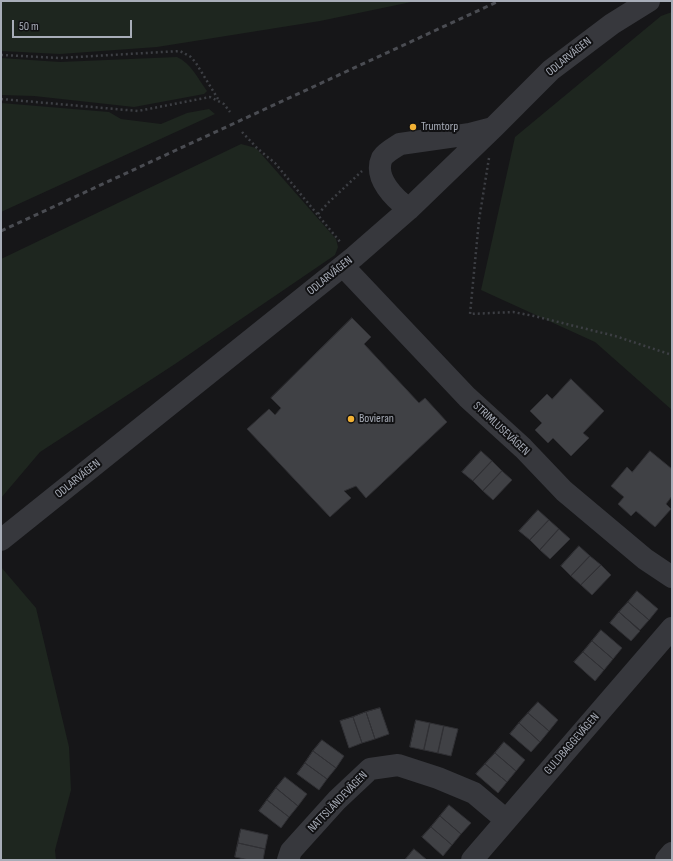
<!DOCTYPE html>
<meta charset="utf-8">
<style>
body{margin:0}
#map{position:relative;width:673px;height:861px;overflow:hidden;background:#161618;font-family:"Sofia Sans Condensed",sans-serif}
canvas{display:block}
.frame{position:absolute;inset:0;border:2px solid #a8adb8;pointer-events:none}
.scale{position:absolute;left:12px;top:20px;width:120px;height:18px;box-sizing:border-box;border:2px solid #a8adb8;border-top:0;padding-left:5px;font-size:12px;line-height:14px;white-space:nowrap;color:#a8adb8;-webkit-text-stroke:3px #111113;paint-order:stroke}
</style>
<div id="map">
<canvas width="673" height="861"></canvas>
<div class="frame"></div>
<div class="scale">50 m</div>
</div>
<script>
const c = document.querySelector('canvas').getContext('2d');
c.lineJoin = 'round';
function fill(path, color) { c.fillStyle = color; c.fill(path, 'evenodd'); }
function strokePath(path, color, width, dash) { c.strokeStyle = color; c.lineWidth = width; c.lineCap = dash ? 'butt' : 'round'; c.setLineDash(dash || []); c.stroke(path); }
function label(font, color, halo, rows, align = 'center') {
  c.font = font + ' "Sofia Sans Condensed",sans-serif'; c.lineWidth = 4; c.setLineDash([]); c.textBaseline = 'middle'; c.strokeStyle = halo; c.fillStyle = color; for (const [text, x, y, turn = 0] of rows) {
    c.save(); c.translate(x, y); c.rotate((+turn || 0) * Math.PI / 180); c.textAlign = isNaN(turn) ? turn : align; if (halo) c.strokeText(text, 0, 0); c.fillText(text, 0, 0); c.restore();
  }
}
const green = new Path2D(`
 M1 1H416L320 21 157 47 60 54 1 51Z
 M672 12V410L595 342 481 290 515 137 661 16Z
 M177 57C191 63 198 79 207 91L204 94 134 107 34 96 1 95V58L60 62Z
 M1 103 109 112 121 119 161 124 187 113 209 109 215 114 1 212Z
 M241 144 256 148 336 239 338 247 335 255 175 364 40 452 1 498V259Z
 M1 567 36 608 69 747 71 790 55 850 56 860H1Z`);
const building = new Path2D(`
 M352 318 371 337 364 344 419 403 425 398 447 422 366 498 356 486 344 491 351 498 330 517 247 429 269 409 275 415 281 408 271 398Z
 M571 379 604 411 583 433 589 438 571 456 553 438 548 443 535 430 542 423 530 411 547 394 552 399Z
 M481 451 492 461 473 481 462 472Z
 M650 451 672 469V496L666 504 671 509 655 527 636 511 631 516 618 504 624 497 611 486 627 467 632 472Z
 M492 461 502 471 483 491 473 481Z
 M502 471 512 480 493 500 483 491Z
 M538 510 549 520 530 540 519 531Z
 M549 520 559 529 540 550 530 540Z
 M559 529 570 539 550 559 540 550Z
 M579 546 590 556 571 576 561 566Z
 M590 556 601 565 581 585 571 576Z
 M601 565 611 575 592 595 581 585Z
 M637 591 658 609 649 620 628 602Z
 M628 602 649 620 640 630 619 612Z
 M619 612 640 631 631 641 610 623Z
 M601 630 622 648 613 659 592 641Z
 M592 641 613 659 604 670 583 652Z
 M583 652 604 670 595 681 574 662Z
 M538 702 558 720 549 731 528 713Z
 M380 708 389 734 375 739 366 712Z
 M366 712 375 739 362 743 353 717Z
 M528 713 549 731 540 742 519 723Z
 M353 717 362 743 349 748 340 721Z
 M416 720 430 723 424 750 410 747Z
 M430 723 444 726 438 753 424 750Z
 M519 723 540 742 531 752 510 734Z
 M444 726 458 729 451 756 438 753Z
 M322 740 344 756 336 768 313 751Z
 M504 742 525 760 516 771 495 753Z
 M313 751 336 768 327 779 305 763Z
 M495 753 516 771 507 782 485 764Z
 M305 763 327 779 319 790 297 774Z
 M485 764 507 782 498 793 476 774Z
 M285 777 307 794 298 806 276 788Z
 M276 788 298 806 289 817 267 800Z
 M267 800 289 817 281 828 259 811Z
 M449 805 471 823 461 834 440 816Z
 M440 816 461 834 452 845 431 827Z
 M431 827 452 845 443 856 422 837Z
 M241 829 268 835 265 849 238 843Z
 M238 843 265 849 263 860H249L235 857Z
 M414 849 427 860H405Z`);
const path = new Path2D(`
 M1 55 60 58 180 51 191 57 196 63 218 99
 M1 99 138 111 210 97 224 104 230 112
 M242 132 258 149 275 163 341 243
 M489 158 479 220 470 314 513 312 534 316 615 336 672 355
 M318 214 329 202 362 171`);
const minor = new Path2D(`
 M409 209C395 199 373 178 382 158 386 152 394 148 400 144L470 134 493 128
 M343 266 467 397 523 448 564 491 645 559 672 577
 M1 540 354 257 409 209 494 127 551 70 612 24 649 1
 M288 860 291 851 337 800 370 769 398 765 438 778 474 793 506 820
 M472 860 672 628
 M666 860 672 853`);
const rail = new Path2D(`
 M1 231 499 1`);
const markers = [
 [413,127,4,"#f2b134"],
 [351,419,4,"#f2b134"]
];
const streetNames = [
 ["ODLARVÄGEN",569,57,-39],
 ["ODLARVÄGEN",330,276,-39],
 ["STRIMLUSEVÄGEN",501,429,43],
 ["ODLARVÄGEN",78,479,-39],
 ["GULDBAGGEVÄGEN",572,744,-49],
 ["NATTSLÄNDEVÄGEN",338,802,-46]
];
const poiNames = [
 ["Trumtorp",421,127],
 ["Bovieran",359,419]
];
fill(green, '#1e261f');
fill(building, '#404145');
strokePath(building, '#303034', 1);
strokePath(path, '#3d3f44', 2.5, [2, 3]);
strokePath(minor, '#37383d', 22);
strokePath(rail, '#4a4c52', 3, [5, 4]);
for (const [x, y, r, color] of markers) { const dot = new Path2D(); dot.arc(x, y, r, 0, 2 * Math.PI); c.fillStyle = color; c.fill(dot); strokePath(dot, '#111113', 1.5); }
label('12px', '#a8adb8', '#111113', streetNames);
label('12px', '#a8adb8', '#111113', poiNames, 'left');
</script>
